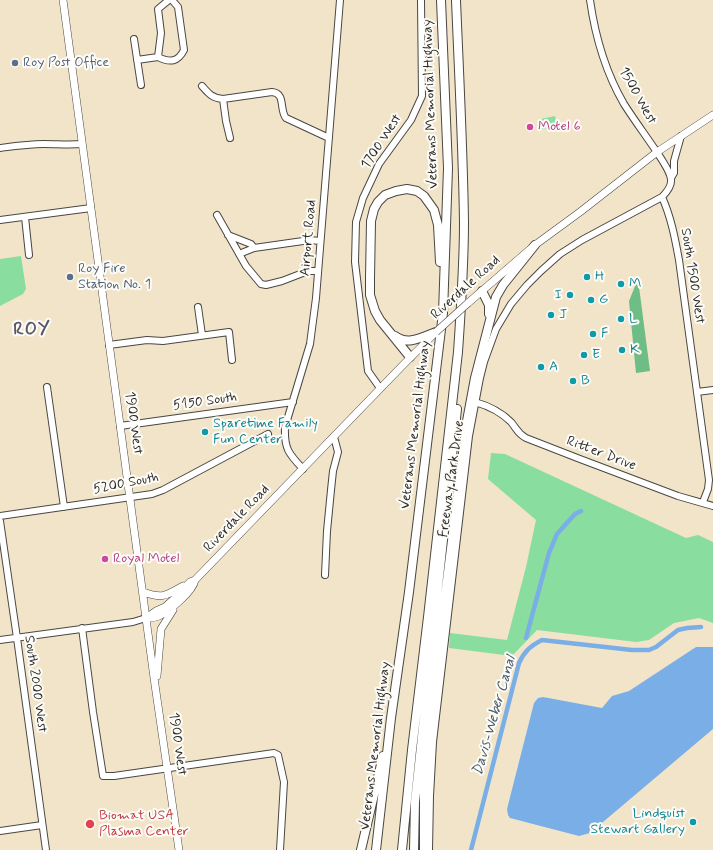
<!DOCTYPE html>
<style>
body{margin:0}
canvas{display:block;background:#f2e4c8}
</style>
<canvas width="713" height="850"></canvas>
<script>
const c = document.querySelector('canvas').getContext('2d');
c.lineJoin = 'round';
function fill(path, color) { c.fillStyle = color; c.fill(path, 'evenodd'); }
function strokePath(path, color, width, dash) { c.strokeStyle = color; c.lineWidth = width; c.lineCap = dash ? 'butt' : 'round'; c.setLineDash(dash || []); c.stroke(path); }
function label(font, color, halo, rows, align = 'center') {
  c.font = font + ' Mynerve,sans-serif'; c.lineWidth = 4; c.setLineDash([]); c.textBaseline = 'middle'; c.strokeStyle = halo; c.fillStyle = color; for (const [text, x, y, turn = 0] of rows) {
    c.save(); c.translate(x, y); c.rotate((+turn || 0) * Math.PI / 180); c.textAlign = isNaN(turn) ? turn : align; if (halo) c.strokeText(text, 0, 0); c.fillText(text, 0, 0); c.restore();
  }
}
const green = new Path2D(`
 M555 116 557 127 542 129 541 119Z
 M21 256 26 289 23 294 0 306V259Z
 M491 453 505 454 686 538 698 535 713 542V623L699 618 674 623 649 640 636 642 537 630 512 656 449 648 450 633 507 640 526 567 536 520 488 479Z`);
const forest = new Path2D(`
 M638 279 650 371 636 373 629 301Z`);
const water = new Path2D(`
 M696 647H713V729L590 833 579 836 510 818 508 815 507 809 534 703 538 698 543 697 602 708 612 696 629 691Z`);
const canal = new Path2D(`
 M526 638 549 553 557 534 575 514 581 511
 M471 850 519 663C524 652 530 646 542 640L632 650H649L656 647 678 630 687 628 701 627`);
const minor = new Path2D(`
 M169 0 158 9 161 33 158 57C170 63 178 62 184 50L178 7 172 0
 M134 39 141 85
 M137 60 158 57
 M202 86C209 94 212 98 223 99L272 92C286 93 279 110 286 118L329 138
 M223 99 226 121 230 138
 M0 148C15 146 29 144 44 144 57 144 69 145 82 144
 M671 178 674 173V161L681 136
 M662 197C671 217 675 238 679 260L709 480 708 489 703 502
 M217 215 246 266 261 284 266 285 282 281 308 271H318
 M25 217 29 255
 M0 220 91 208
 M228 235 251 244 254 248 310 240 320 241
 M239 254 254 248
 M198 307 202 335
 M109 345 147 340 163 341 229 332 232 360
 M47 387 64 507
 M380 388 368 371 355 262 356 222 363 198 379 164 411 120 422 96 421 0
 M697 392 713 390
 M475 402C489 406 501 412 511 422 517 429 517 433 526 438L580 459 678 496 713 506
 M120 426 293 402
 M303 469C289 454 284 449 285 427L310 344 316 298 340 0
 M0 516 152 494 163 490 268 434
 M0 521 17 638 46 850
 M325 575 327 531 331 490 333 471 338 452 334 437
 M82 628 93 712 103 776H114L274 753 278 755 284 782 280 850
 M0 640 133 622 146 618
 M0 831 42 825
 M429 850 430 796 433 742 469 436 480 378 484 362 496 329 511 304 527 285 541 271 560 254 582 240 662 197C667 192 672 186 671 179 670 172 665 165 662 160 650 141 636 123 624 104 606 73 595 35 590 0`);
const major = new Path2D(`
 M63 0 154 678 179 850
 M468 303 535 245 580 212 657 152 713 115
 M143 592C163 599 165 596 183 586
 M146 618C150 618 155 618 159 616 169 611 193 592 195 580L403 365 435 333
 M146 618 156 611 165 607 175 598 190 582 195 580
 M157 676 161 629 173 610`);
const highway = new Path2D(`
 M482 291 489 305V314
 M395 336C408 346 422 337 436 332
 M410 357 380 320 375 311 370 295V278L371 221 374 209 378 202 385 195 396 191 407 189 417 191 424 196 434 210 438 225 440 262
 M361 850 383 756
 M376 850 391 718 409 592 443 313 448 168 441 0
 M402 850 412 750 428 617 458 352C461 309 464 265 464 222 463 148 459 74 456 0
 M414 850 415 802 457 409
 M424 850V792L433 692 467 421 475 378 496 297 503 285 535 245`);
const majorBridge = new Path2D(`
 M436 332 468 303`);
const markers = [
 [15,63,4,"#5c6f8a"],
 [530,127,4,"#d1479c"],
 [70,277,4,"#5c6f8a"],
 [587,277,4,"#0f9aa8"],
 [621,284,4,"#0f9aa8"],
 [570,295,4,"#0f9aa8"],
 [591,300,4,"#0f9aa8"],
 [551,315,4,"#0f9aa8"],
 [621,319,4,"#0f9aa8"],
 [593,334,4,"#0f9aa8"],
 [622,350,4,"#0f9aa8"],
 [584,355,4,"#0f9aa8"],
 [541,367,4,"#0f9aa8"],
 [573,381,4,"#0f9aa8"],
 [205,432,4,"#0f9aa8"],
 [105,559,4,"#d1479c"],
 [693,822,4,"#0f9aa8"],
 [90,824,5,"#e0444e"]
];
const serviceNames = [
 ["Roy Post Office",23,63],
 ["Roy Fire",78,269],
 ["Station No. 1",78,285]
];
const streetNames = [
 ["1500 West",637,96,61],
 ["Veterans Memorial Highway",431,104,-92],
 ["1700 West",382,142,-57],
 ["Airport Road",309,238,-85],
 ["South 1500 West",692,276,81],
 ["Riverdale Road",466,288,-42],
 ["5150 South",205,402,-8],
 ["1900 West",133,423,82],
 ["Veterans Memorial Highway",416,425,-83],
 ["Ritter Drive",601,454,21],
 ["Freeway Park Drive",452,479,-82],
 ["5200 South",126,484,-11],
 ["Riverdale Road",237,519,-46],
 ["South 2000 West",35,684,82],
 ["1900 West",177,744,82],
 ["Veterans Memorial Highway",376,746,-83]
];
const hotelNames = [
 ["Motel 6",538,127],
 ["Royal Motel",113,559]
];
const cultureNames = [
 ["H",595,277],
 ["M",629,284],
 ["I",562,295,"right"],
 ["G",599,300],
 ["J",559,315],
 ["L",629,319],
 ["F",601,334],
 ["K",630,350],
 ["E",592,355],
 ["A",549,367],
 ["B",581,381],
 ["Sparetime Family",213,424],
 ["Fun Center",213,440],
 ["Lindquist",685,814,"right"],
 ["Stewart Gallery",685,830,"right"]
];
const healthNames = [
 ["Biomat USA",99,816],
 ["Plasma Center",99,832]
];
const waterNames = [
 ["Davis-Weber Canal",495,716,-74]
];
const districtNames = [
 ["ROY",32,330]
];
fill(green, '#88dd9f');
fill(forest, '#6ebc86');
fill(water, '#7aaee7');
strokePath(canal, '#7aaee7', 4.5);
strokePath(minor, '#494743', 8);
strokePath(major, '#494743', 8);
strokePath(highway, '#494743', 10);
strokePath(minor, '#fff', 6);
strokePath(major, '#fff', 7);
strokePath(highway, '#fff', 8);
strokePath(majorBridge, '#494743', 8, []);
strokePath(majorBridge, '#fff', 7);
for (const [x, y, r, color] of markers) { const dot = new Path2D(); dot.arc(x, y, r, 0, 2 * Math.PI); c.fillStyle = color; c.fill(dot); strokePath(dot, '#fdfcf7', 1.5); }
label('14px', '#4e5e75', '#fdfcf7', serviceNames, 'left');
label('14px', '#2b2b2b', '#fdfcf7', streetNames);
label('14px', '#b23c85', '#fdfcf7', hotelNames, 'left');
label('14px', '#0d838f', '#fdfcf7', cultureNames, 'left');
label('14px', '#be3a42', '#fdfcf7', healthNames, 'left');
label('italic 15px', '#47596d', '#fdfcf7', waterNames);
c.letterSpacing = '1px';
label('bold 18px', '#5b5869', '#fdfcf7', districtNames);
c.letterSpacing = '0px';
</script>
